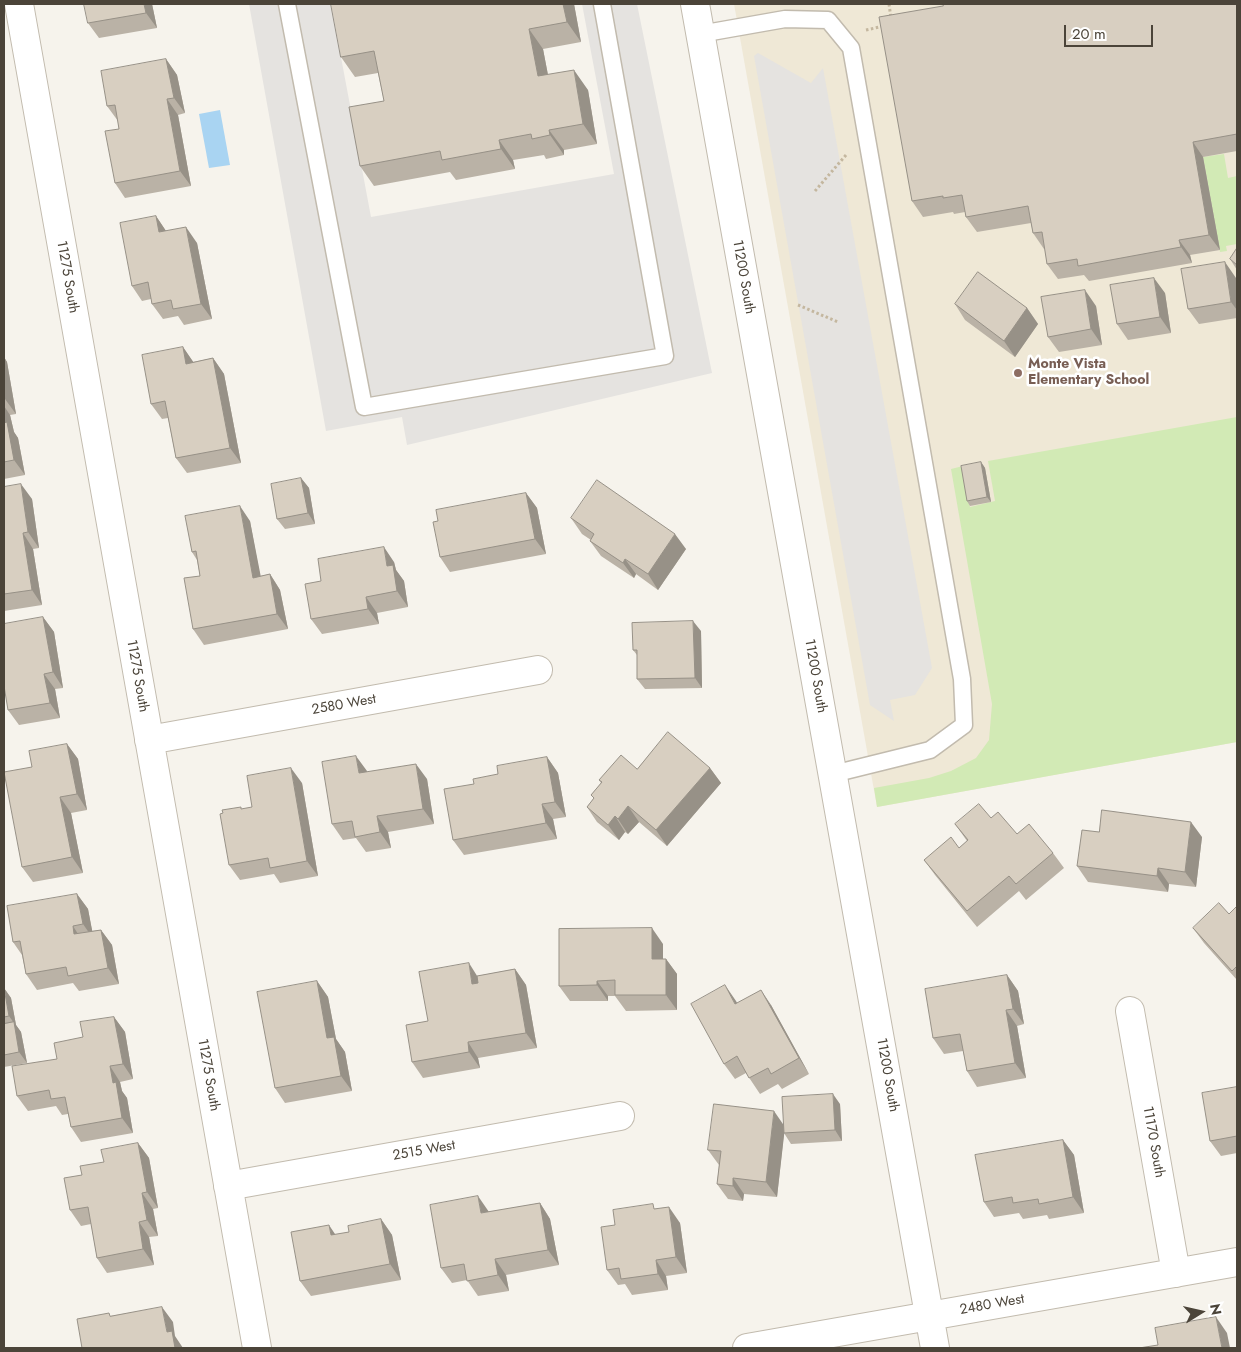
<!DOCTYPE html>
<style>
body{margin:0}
#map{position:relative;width:1241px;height:1352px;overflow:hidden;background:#f6f3ec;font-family:Jost,sans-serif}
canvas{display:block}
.frame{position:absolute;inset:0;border:5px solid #4b4439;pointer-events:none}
.north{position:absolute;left:1176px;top:1287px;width:50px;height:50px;-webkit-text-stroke:4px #fff;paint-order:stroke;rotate:80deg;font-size:14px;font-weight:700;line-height:20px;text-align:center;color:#4b4439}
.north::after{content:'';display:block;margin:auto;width:18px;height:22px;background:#4b4439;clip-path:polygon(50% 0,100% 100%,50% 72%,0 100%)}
.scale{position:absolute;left:1064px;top:25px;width:89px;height:22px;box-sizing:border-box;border:2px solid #4b4439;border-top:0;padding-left:6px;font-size:15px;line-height:18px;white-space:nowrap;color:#4b4439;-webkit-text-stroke:4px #fff;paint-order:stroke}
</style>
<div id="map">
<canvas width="1241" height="1352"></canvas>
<div class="frame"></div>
<div class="north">N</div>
<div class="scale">20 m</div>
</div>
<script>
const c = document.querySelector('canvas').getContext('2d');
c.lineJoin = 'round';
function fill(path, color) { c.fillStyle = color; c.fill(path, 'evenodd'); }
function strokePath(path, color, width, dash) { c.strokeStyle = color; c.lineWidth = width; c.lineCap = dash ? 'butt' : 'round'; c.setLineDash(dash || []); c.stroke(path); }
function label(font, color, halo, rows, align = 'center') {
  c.font = font + ' Jost,sans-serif'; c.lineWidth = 5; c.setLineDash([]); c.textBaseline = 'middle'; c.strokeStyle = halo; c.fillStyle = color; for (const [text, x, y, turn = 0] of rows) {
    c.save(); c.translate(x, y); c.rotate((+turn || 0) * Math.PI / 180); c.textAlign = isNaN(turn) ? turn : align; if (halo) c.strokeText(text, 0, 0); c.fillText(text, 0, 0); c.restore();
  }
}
const education = new Path2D(`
 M734 4H1237V742L877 807Z`);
const green = new Path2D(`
 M1224 154 1228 178 1237 176V244L1226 246 1227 251 1220 252 1203 157Z
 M1237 417V742L877 807 874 788 929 778 951 771 976 758 989 740 992 704 951 469 963 466 970 507 995 501 988 461Z`);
const parking = new Path2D(`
 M249 4H331L371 217 614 174 582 4H637L712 373 407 445 402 417 326 431Z
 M758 53 811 83 823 68 932 668 915 695 890 700 894 721 870 705 754 56Z`);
const water = new Path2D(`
 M220 110 230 165 209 168 199 114Z`);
const path = new Path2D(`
 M889 4 891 18
 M866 30 884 26
 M815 191 846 155
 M798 305 838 322`);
const lane = new Path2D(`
 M287 4 364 407 665 356 602 4
 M700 34 785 19 828 20 851 48 962 679 964 725 930 750 833 774`);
const street = new Path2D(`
 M19 4 257 1348
 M695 4 935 1348
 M149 740 538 670
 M1130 1011 1176 1273
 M228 1186 620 1116
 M747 1348 1237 1262`);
const wall = new Path2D(`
 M152 4 157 28 99 38 88 23Z
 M334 4H574L581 42 543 49 548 75 588 90 597 144 564 150V155L546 159 544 155 513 160 515 169 456 180 450 172 374 186 360 166 384 101 378 73 355 77 341 57Z
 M1237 4V151L1203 157 1220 250 1190 255 1192 263 1089 281 1084 275 1058 279 1047 264 1045 249H1044L1033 233 1031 223 977 232 966 217 965 212 954 214 953 212 923 217 912 201Z
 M166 59 177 75 185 113 178 115 191 186 125 198 115 183 119 129 118 121 107 106Z
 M156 216 166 231 197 243 212 319 184 325 178 316 163 319 152 304 151 299 142 301 132 286Z
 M1237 248V270L1230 259Z
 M1236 278 1237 288V318L1199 324 1188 309Z
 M1165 293 1171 333 1128 340 1117 324Z
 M955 304 1027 308 1038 324 1015 357 965 320Z
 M1096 306 1102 345 1059 352 1048 337Z
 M183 347 193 362 213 358 224 374 241 463 187 473 176 458 168 418 162 419 151 404Z
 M4 357 7 362 16 414 10 415 14 432 18 438 25 475 4 479Z
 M981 462 985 468 991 502 970 506 967 501Z
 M301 478 309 488 315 524 285 529 277 519Z
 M4 487 32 499 39 548 33 549 42 605 4 611Z
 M526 493 537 508 546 554 450 572 440 557Z
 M571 518 686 549 658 590 636 574 634 578 601 556 590 541 591 540 582 534Z
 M250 521 260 576 270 574 280 590 288 629 204 645 193 629 200 576 197 560 192 552Z
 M394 562 396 570 404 581 408 607 377 613 379 624 322 634 311 619 321 581Z
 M43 617 54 632 63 688 55 689 60 718 19 725 8 710Z
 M701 631 702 688 645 689 637 679V655L633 650Z
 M67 744 78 759 87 810 71 813 83 873 33 882 22 867 32 767Z
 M547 757 558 773 566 817 553 819 557 839 464 855 453 840 474 784 498 774Z
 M710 768 721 783 667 846 639 822 628 834 625 832 619 840 597 822 587 807 594 798 591 795 601 783 599 780 637 769Z
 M367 772 427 779 434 824 388 832 391 848 366 852 356 838 343 840 332 824Z
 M302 783 318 876 280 883 274 874 240 880 229 865 252 807Z
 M991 818 1017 834 1053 853 1064 868 1026 900 1019 891 977 927 935 875 924 860 959 848 967 841 955 824Z
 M1099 832 1202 837 1196 887 1169 884 1168 892 1088 882 1077 866Z
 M77 894 88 909 92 931 101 930 112 945 119 984 79 991 73 983 37 990 26 974 22 955 13 942Z
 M1237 906V980L1204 943 1193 928 1229 914Z
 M663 944V959H666L677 974V1010L626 1011 615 996H608V1001H570L559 986Z
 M515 969 526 985 537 1048 478 1058 480 1068 423 1078 412 1062 428 1021 477 976Z
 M1007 975 1018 991 1024 1024 1017 1026 1026 1078 977 1087 967 1071 963 1051 944 1054 933 1038Z
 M317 981 328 997 336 1039 345 1052 352 1091 285 1103 275 1088Z
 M4 988 11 998 16 1025 21 1032 27 1063 4 1067Z
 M737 1003 771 1005 809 1074 782 1089 778 1084 760 1094 746 1073 735 1079 724 1064Z
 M114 1017 125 1032 133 1079 120 1082 122 1091 127 1098 133 1133 81 1142 71 1127 68 1114 62 1115 56 1106 28 1111 17 1096 57 1059 83 1037Z
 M1237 1087V1153L1221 1156 1210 1141Z
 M840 1104 842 1141 791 1144 784 1133 777 1197 744 1194 743 1201 728 1199 717 1184 719 1165 708 1150 784 1125Z
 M1063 1140 1074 1155 1084 1213 1049 1219 1047 1215 1023 1219 1019 1213 994 1217 984 1202Z
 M138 1143 149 1158 158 1208 153 1209 158 1236 149 1237 154 1265 107 1273 97 1258 91 1224 81 1226 70 1210 82 1175Z
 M540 1203 550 1219 559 1265 506 1275 509 1291 478 1296 467 1280 452 1283 441 1268 489 1212Z
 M657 1209 680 1223 687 1273 666 1276 668 1290 632 1295 625 1284 618 1285 607 1270 615 1225Z
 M381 1219 392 1235 401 1280 311 1296 300 1281 335 1235 349 1232Z`);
const shadedWall = new Path2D(`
 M144 4H152L157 28 146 13Z
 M563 4H574L581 42 567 22Z
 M529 29 543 49 552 96 538 76Z
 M166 59 177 75 185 113 174 98Z
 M574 70 588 90 597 144 583 124Z
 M167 99 178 115 191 186 180 171Z
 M549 130 564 150V155L550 135Z
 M499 140 513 160 515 169 501 149Z
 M1193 142 1203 157 1220 250 1209 235Z
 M156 216 166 231 159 232Z
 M186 227 197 243 212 319 201 304Z
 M1179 240 1190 255 1192 263 1181 247Z
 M1225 262 1236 278 1237 288V310L1231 302Z
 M1154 278 1165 293 1171 333 1160 317Z
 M1085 290 1096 306 1102 345 1091 329Z
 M1027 308 1038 324 1015 357 1004 341Z
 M183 347 194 363 186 364Z
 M4 357 7 362 16 414 5 399 4 390Z
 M213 358 224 374 241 463 230 448Z
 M4 406 10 415 14 432 18 438 25 475 14 460 4 421Z
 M981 462 985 468 991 502 987 497Z
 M301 478 309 488 315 524 308 513Z
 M21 484 32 499 39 548 28 532Z
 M526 493 537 508 546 554 535 539Z
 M240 506 250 521 264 593 253 578Z
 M23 533 33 549 42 605 32 590Z
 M675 534 686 549 658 590 648 574Z
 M384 547 394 562 396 570 404 581 408 607 397 591 387 566Z
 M625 559 636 574 634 578 623 563Z
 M270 574 280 590 288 629 277 614Z
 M366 597 377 613 379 624 368 609Z
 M43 617 54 632 63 688 53 672Z
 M693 621 701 631 702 688 695 678Z
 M44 674 55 689 60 718 50 703Z
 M67 744 78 759 87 810 77 794Z
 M356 756 367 771 370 789 359 773Z
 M547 757 558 773 566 817 555 802Z
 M416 764 427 779 434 824 423 809Z
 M291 768 302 783 318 876 307 861Z
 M710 768 721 783 667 846 656 830Z
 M60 797 71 813 83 873 72 857Z
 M542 804 553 819 557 839 546 823Z
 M628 806 639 822 628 834 618 819Z
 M377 816 388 832 391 848 380 832Z
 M615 816 625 832 619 840 608 825Z
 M1191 822 1202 837 1196 887 1185 872Z
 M1158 868 1169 884 1168 892 1157 876Z
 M77 894 88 909 94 940 83 924Z
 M73 926 83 942 74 934Z
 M652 928 663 944V974L652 959Z
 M101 930 112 945 119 984 108 968Z
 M666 959 677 974V1010L666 995Z
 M469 963 479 979 482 999 472 984Z
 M515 969 526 985 537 1048 526 1033Z
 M1007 975 1018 991 1024 1024 1013 1009Z
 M317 981 328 997 336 1039 345 1052 352 1091 341 1076 327 1038Z
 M597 981 608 996V1001L597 985Z
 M725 985 736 1001 746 1019 735 1004Z
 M4 988 11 998 16 1025 21 1032 27 1063 19 1052 14 1023 9 1016Z
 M761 990 771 1005 809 1074 799 1058Z
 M1006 1010 1017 1026 1026 1078 1015 1063Z
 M114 1017 125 1032 133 1079 123 1064Z
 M468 1042 478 1058 480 1068 469 1052Z
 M110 1066 120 1082 122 1091 127 1098 133 1133 122 1118 113 1083Z
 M833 1094 840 1104 842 1141 835 1130Z
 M774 1111 785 1127 777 1197 766 1182Z
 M1063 1140 1074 1155 1084 1213 1073 1197Z
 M138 1143 149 1158 158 1208 147 1192Z
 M733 1178 744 1194 743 1201 733 1186Z
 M142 1193 153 1209 158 1236 147 1220Z
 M478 1196 489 1212 481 1213Z
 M540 1203 550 1219 559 1265 548 1250Z
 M669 1207 680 1223 687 1273 676 1257Z
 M381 1219 392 1235 401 1280 390 1264Z
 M139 1222 149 1237 154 1265 143 1249Z
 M329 1225 339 1240 331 1235Z
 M495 1259 506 1275 509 1291 498 1275Z
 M656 1260 666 1276 668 1290 658 1274Z
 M162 1307 173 1322 175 1336 183 1348H175L167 1332Z
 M1216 1317 1227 1333 1230 1348H1222Z`);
const building = new Path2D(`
 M84 4H144L146 13 88 23Z
 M331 4H563L567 22 529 29 538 76 574 70 583 124 549 130 550 135 532 139 531 134 499 140 501 149 442 160 440 151 360 166 349 107 384 101 374 51 341 57Z
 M943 4H1237V134L1193 142 1209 235 1179 240 1181 247 1078 266 1077 259 1047 264 1042 232 1033 233 1028 206 966 217 962 195 943 198V196L912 201 879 17 943 6Z
 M166 59 174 98 167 99 180 171 115 183 105 131 119 129 115 105 107 106 101 71Z
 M156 216 159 232 186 227 201 304 173 309 171 300 152 304 148 282 132 286 120 223Z
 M1237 248V265L1230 259Z
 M1225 262 1231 302 1188 309 1181 269Z
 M978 272 1027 308 1004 341 955 304Z
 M1154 278 1160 317 1117 324 1110 285Z
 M1085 290 1091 329 1048 337 1041 297Z
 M183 347 186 364 213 358 230 448 176 458 165 401 151 404 142 355Z
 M4 390 5 399H4Z
 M4 421V423L7 422 14 460 4 462Z
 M981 462 987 497 967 501 961 466Z
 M301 478 308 513 277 519 271 484Z
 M597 480 675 534 648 574 625 559 623 563 590 541 594 534 571 518Z
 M21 484 28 532 23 533 32 590 4 594V487Z
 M526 493 535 539 440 557 433 522 438 521 436 510Z
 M240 506 253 578 270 574 277 614 193 629 184 578 200 576 196 551 192 552 185 516Z
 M384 547 387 566 393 565 397 591 366 597 368 609 311 619 305 584 321 581 318 559Z
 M43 617 53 672 44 674 50 703 8 710 4 686V624Z
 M693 621 695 678 637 679V650H633L632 623Z
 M668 732 710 768 656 830 628 806 618 819 615 816 608 825 587 807 594 798 591 795 602 782 599 780 621 755 637 769Z
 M67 744 77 794 60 797 72 857 22 867 4 772 32 767 29 751Z
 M356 756 359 773 416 764 423 809 377 816 380 832 355 837 352 821 332 824 322 762Z
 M547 757 555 802 542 804 546 823 453 840 444 789 474 784 473 779 498 774 497 766Z
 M291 768 307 861 270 868 268 858 229 865 220 814 223 813 222 810 241 807V809L252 807 247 776Z
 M979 804 991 818 998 812 1017 834 1029 824 1053 853 1016 884 1009 876 967 911 924 860 951 837 959 848 968 840 955 824Z
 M1102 810 1191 822 1185 872 1158 868 1157 876 1077 866 1082 830 1099 832Z
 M77 894 83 924 73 926 74 934 101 930 108 968 68 976 66 967 26 974 20 941 13 942 7 906Z
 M1219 903 1229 914 1237 906V966L1232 971 1193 928Z
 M652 928V959H666V995H615V980L597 981V985L559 986V929Z
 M469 963 472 984 478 983 477 976 515 969 526 1033 468 1042 469 1052 412 1062 406 1025 428 1021 419 972Z
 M1007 975 1013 1009 1006 1010 1015 1063 967 1071 960 1034 933 1038 925 989Z
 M317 981 327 1038 334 1037 341 1076 275 1088 257 992Z
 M725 985 735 1004 761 990 799 1058 771 1074 768 1068 749 1078 737 1056 724 1064 691 1004Z
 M4 988 9 1016 4 1017Z
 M114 1017 123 1064 110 1066 113 1083 116 1082 122 1118 71 1127 65 1097 51 1099 49 1090 17 1096 12 1066 57 1059 54 1043 83 1037 80 1022Z
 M14 1022 19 1052 4 1055V1024Z
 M1237 1087V1136L1210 1141 1202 1093Z
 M833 1094 835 1130 784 1133 782 1097Z
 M714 1104 774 1111 766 1182 733 1178V1186L717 1184 721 1151 708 1150Z
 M1063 1140 1073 1197 1039 1204 1038 1199 1013 1203 1012 1197 984 1202 975 1155Z
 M138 1143 147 1192 142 1193 147 1220 139 1222 143 1249 97 1258 88 1207 70 1210 64 1178 82 1175 80 1166 104 1162 101 1150Z
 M478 1196 481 1213 540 1203 548 1250 495 1259 498 1275 467 1281 464 1264 441 1268 430 1205Z
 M653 1204 654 1209 669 1207 676 1257 656 1260 658 1274 621 1279 619 1268 607 1270 601 1227 615 1225 613 1210Z
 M381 1219 390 1264 300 1281 291 1232 329 1225 331 1235 349 1232 348 1226Z
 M162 1307 167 1332 172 1331 175 1348H82L77 1319 109 1313 110 1316Z
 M1216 1317 1222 1348H1139L1158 1345 1155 1328Z`);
const markers = [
 [1018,373,5,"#8d6e63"]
];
const streetNames = [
 ["11275 South",67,277,80],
 ["11200 South",743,277,80],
 ["11275 South",137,676,80],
 ["11200 South",815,676,80],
 ["2580 West",344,705,-10],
 ["11275 South",208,1075,80],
 ["11200 South",887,1075,80],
 ["11170 South",1153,1142,80],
 ["2515 West",424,1151,-10],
 ["2480 West",992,1305,-10]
];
const educationNames = [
 ["Monte Vista",1028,365],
 ["Elementary School",1028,381]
];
fill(education, '#efe8d6');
fill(green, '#d2eab5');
fill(parking, '#e5e3e0');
fill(water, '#a9d4f2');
strokePath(lane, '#c2bbae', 19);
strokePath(street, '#c2bbae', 30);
strokePath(path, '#c4b79f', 3, [2.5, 2.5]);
strokePath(lane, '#fff', 16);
strokePath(street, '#fff', 28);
fill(wall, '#bab2a6');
fill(shadedWall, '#979187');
fill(building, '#d8cfc1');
strokePath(building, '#979187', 1);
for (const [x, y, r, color] of markers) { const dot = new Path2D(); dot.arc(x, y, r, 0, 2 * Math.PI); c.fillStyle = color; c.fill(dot); strokePath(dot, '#fff', 2); }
label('14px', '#4b4439', '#fff', streetNames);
label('bold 14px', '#785e54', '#fff', educationNames, 'left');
</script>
